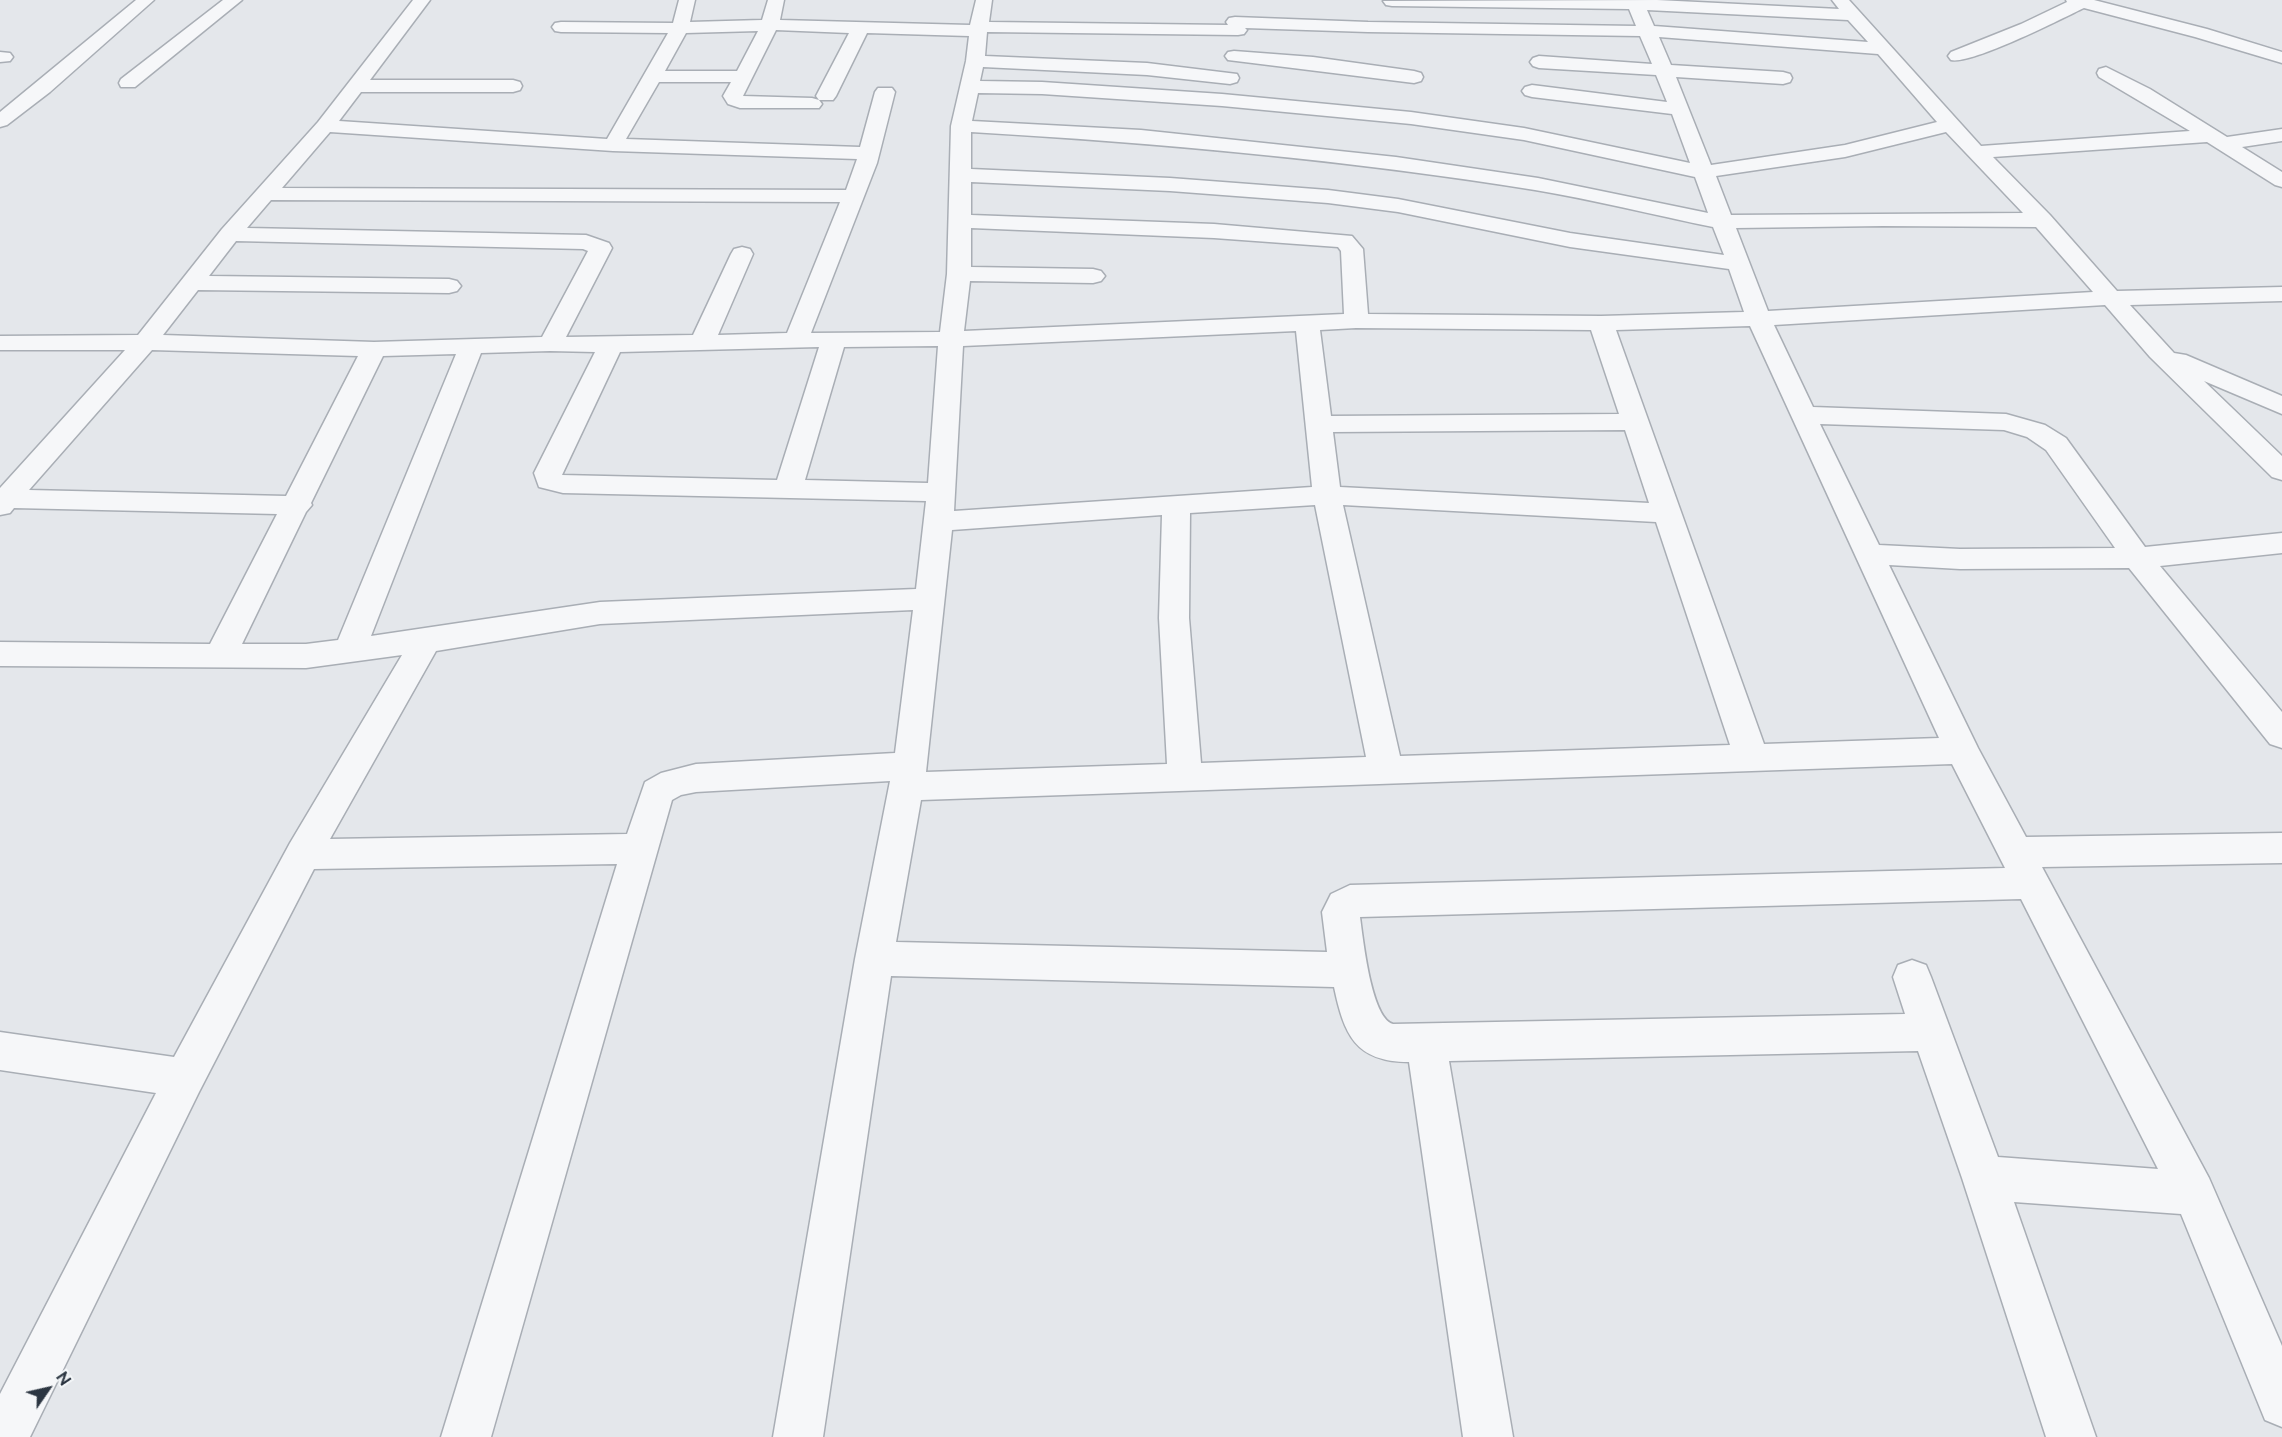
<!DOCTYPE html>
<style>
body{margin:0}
#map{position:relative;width:2282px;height:1437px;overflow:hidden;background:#e4e7eb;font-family:Raleway,sans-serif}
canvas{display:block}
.north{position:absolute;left:18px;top:1359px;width:60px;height:60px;-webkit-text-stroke:4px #f3f6f8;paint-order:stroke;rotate:56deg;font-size:16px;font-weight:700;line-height:24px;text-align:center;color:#2c3642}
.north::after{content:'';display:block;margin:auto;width:21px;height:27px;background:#2c3642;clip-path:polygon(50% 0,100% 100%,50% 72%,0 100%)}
</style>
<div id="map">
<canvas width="2282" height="1437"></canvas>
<div class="north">N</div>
</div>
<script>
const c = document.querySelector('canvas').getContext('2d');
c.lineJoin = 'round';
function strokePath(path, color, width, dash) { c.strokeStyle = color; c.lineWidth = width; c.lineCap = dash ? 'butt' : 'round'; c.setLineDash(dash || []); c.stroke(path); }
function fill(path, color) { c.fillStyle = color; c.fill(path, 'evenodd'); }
const minor = new Path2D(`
 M136 0H154L50 92 7 125 0 127V112Z
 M223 0H242L135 87H121L119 83 121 79Z
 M413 0H430L370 80H513L520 82 522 86 520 90 513 92H361L339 121 607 139 668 33 561 32 555 31 552 27 555 23 561 22 673 23 679 0H695L690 22 762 20 768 0H784L780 20 970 25 976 0H992L989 22 1228 25 1226 22 1229 18 1235 17 1368 22 1636 26 1629 9 1392 6 1386 5 1383 1 1657 0 1839 9 1832 0H1849L1981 146 2190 131 2099 77 2097 73 2099 69 2106 67 2150 89 2227 137 2282 129V141L2242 147 2282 172V187L2275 185 2207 142 1993 157 2050 215 2117 291 2282 287V301L2130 305 2174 353 2186 355 2282 396V414L2204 381 2282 456V480L2272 477 2150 357 2105 305 1774 325 1813 407 2006 414 2045 425 2066 438 2145 547 2282 533V553L2160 566 2282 712V748L2270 744 2129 568 1960 569 1889 565 1978 748 2026 837 2282 833V863L2042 867 2209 1178 2282 1346V1427L2265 1420 2181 1214 2014 1202 2096 1437H2046L1962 1178 1918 1051 1449 1061 1513 1437H1463L1409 1062C1355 1062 1344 1034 1334 987L891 976 823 1437H773L855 959 890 781 696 792 681 795 672 800 491 1437H441L617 864 314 869 199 1092 30 1437H0V1394L156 1093 0 1070V1032L174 1057 290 843 402 655 306 668 0 666V642L210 644 277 514 14 508 10 513 0 515V488L125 350H0V336L138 335 222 229 318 122ZM1647 10 1848 20 1868 42 1654 26ZM1245 28 1368 32 1640 36 1652 64 1539 56 1533 58 1530 62 1533 66 1539 68 1656 75 1667 102 1532 85 1525 87 1522 91 1525 95 1532 97 1672 114 1690 163 1524 128 1411 112 1222 94 1042 82 980 81 983 67 1147 75 1230 84 1237 82 1239 78 1237 74 1147 63 985 56 987 32 1238 35 1244 34 1247 30ZM776 30 849 33 816 96 819 100H833L836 96 867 33 969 36 966 61 951 126 947 274 940 332 811 333 877 163 895 92 892 88H878L875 92 860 147 626 139 659 82H731L723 96 728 104 740 108H819L822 104 819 100 812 98 743 96ZM758 31 737 71H665L686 33ZM1659 37 1878 54 1937 122 1845 145 1711 165 1676 77 1783 84 1790 82 1792 78 1790 74 1783 72 1671 65ZM978 93 1042 94 1222 106 1411 124 1524 140 1695 177 1708 213 1538 178 1396 157 1141 130 972 121ZM330 132 613 151 857 159 846 190 282 188ZM971 132C1160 143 1348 160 1535 190 1595 200 1654 215 1713 227L1724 255 1570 233 1398 199 1328 190 1170 178 971 169ZM1946 132 2023 213 1731 215 1716 176 1845 157ZM971 182 1170 191 1328 203 1398 212 1570 247 1729 269 1744 312 1601 316 1368 314 1363 249 1352 236 1214 224 971 215ZM271 200 840 202 787 333 718 335 753 254 750 249 742 247 734 249 731 254 693 335 566 337 612 248 609 243 586 235 247 228ZM1883 226 2036 227 2093 292 1768 311 1736 228ZM971 228 1214 238 1338 247 1341 251 1344 314 964 331 970 281 1093 283 1101 281 1105 276 1101 271 1093 269 971 267ZM236 241 583 249 588 251 542 337 374 342 163 335 198 290 449 293 457 291 461 286 457 281 449 279 209 276ZM1750 326 1939 738 1764 744 1616 330ZM1356 328 1591 330 1619 414 1331 416 1320 330ZM1296 331 1312 487 954 511 963 346ZM938 346 928 483 805 480 844 347ZM819 347 777 480 562 475 620 352ZM152 350 358 356 286 496 29 490ZM550 351 595 352 534 473 539 487 563 493 926 501 916 589 600 602 371 636 481 353ZM456 354 338 640 306 644H242L306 512 312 505 311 503 383 356ZM1820 424 2004 430 2027 437 2046 450 2115 548 1960 549 1879 545ZM1625 430 1649 503 1340 487 1333 432ZM1315 505 1366 757 1201 763 1189 618 1190 513ZM1343 505 1656 522 1730 745 1400 756ZM1162 515 1159 618 1167 764 926 772 952 530ZM913 610 895 753 696 764 661 773 645 782 627 834 330 839 436 651 600 624ZM1952 764 2005 868 1350 885 1331 894 1322 912 1327 952 896 942 921 800ZM2021 899 2158 1169 1998 1157 1931 977 1926 965 1912 960 1898 965 1893 977 1905 1014 1393 1024C1371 1018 1363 938 1360 917Z
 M2066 0H2094L2207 29 2282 52V63L2195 37 2084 8C2061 19 1971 65 1951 60L1948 56 1951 52 2021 24 2067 2Z
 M1234 51 1313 57 1414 71 1421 73 1423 77 1421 81 1414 83 1228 60 1225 56 1228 52Z
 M0 52 10 53 13 57 10 61 0 62Z`);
strokePath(minor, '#a9aeb5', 3);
fill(minor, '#f6f7f9');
</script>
